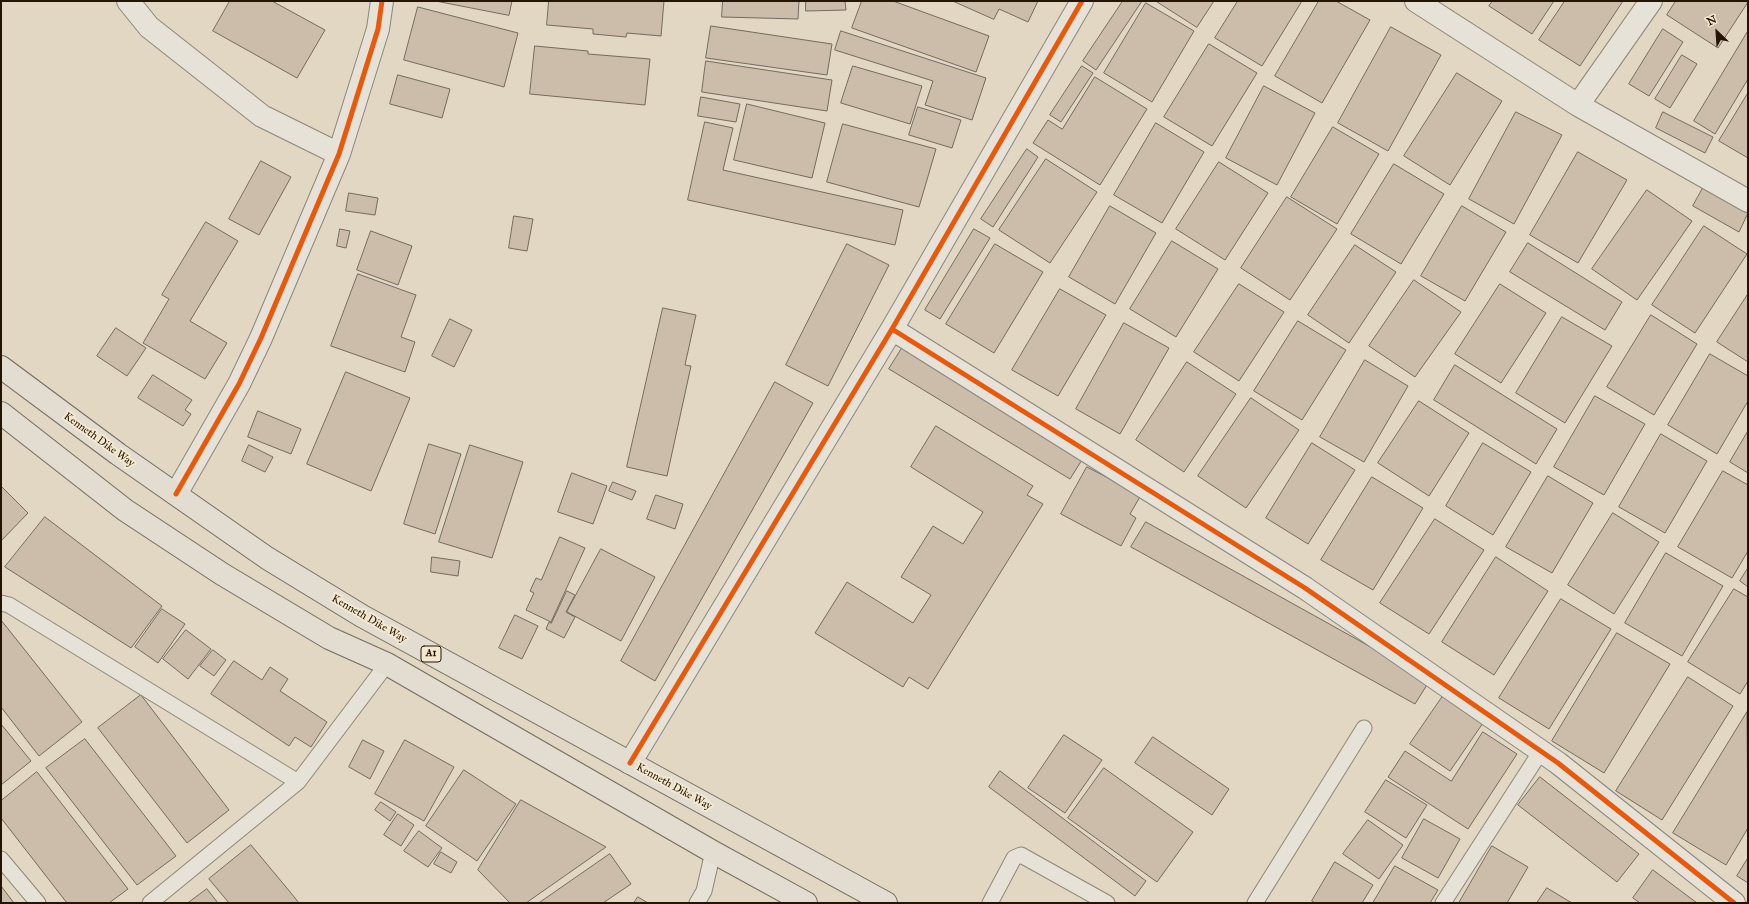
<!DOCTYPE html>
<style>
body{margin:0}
#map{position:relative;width:1749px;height:904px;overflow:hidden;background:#e1d7c2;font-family:"IM FELL Great Primer",serif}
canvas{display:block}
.frame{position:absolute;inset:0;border:2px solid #231403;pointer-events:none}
.north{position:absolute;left:1697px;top:12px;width:40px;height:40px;-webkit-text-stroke:3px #f4e8cf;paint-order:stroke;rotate:335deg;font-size:11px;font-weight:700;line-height:16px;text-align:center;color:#231403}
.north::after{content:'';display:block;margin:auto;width:14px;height:18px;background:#231403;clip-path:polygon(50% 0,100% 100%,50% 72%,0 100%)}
</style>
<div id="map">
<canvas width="1749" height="904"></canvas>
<div class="frame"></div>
<div class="north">N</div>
</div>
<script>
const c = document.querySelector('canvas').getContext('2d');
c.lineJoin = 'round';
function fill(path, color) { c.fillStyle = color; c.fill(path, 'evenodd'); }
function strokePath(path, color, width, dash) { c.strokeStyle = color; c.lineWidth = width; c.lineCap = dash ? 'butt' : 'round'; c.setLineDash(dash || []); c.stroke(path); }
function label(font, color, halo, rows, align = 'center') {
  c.font = font + ' "IM FELL Great Primer",serif'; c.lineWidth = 4; c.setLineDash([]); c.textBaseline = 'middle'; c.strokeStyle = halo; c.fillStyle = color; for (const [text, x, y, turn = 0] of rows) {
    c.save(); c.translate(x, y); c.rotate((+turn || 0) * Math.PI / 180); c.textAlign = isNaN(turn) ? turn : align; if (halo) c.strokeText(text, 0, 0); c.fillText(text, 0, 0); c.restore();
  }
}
const building = new Path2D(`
 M230 1H272L325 30 297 78 213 31Z
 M436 1H512L509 15Z
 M549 1H664L661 36 627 33 626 37 593 34V29L547 25Z
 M723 1H799L798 19 722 17Z
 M806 1H845L846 10 806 11Z
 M862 1H893L989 36 976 72 852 28Z
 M953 1H1038L1028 22 999 9 994 19Z
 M1123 1H1142L1096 70 1083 61Z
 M1156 1H1214L1197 27Z
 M1238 1H1302L1262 66 1215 38Z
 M1319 1H1336L1370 20 1322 103 1275 76Z
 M1493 1H1554L1532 34 1489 6Z
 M1565 1H1623L1580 66 1539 40Z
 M1676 1H1748V2L1718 48 1667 15Z
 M1146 3 1194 31 1152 102 1104 73Z
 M418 7 518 33 504 87 404 60Z
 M711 26 832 44 827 75 706 58Z
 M1391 27 1441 55 1388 151 1338 123Z
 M1663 29 1683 42 1649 96 1629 84Z
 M841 31 986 78 972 120 925 105 933 81 835 50Z
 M1748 31V79L1715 134 1694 121Z
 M1209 44 1257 73 1212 146 1164 117Z
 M535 46 588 51V54L650 59 645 105 530 94Z
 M1682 55 1697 64 1670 108 1655 99Z
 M706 61 832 80 827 111 702 92Z
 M853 66 922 86 910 124 841 103Z
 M1082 66 1093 73 1061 122 1050 115Z
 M1457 73 1502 101 1450 185 1404 156Z
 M398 75 450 89 442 118 390 104Z
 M1095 77 1147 109 1100 185 1033 143 1048 120 1062 129Z
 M1264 86 1315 113 1277 185 1226 158Z
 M1748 93V158L1719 141Z
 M701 97 740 104 736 122 698 116Z
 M747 104 825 123 812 178 734 160Z
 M918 107 961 120 952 148 909 135Z
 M1516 112 1562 135 1514 224 1469 199Z
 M1663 112 1713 137 1705 153 1656 128Z
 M705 122 733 128 723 170 903 210 895 245 688 200Z
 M1156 123 1204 152 1162 223 1114 195Z
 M843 124 936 149 919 207 827 182Z
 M1333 127 1379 154 1337 224 1291 197Z
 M1027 149 1038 157 993 227 981 219Z
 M1578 152 1627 180 1578 263 1530 235Z
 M1046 159 1097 192 1050 263 999 230Z
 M261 161 291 177 259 235 229 219Z
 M1219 162 1268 193 1225 260 1176 229Z
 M1394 164 1444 194 1401 264 1351 234Z
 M1703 188 1748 213 1739 232 1693 206Z
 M1647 190 1692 221 1637 300 1592 269Z
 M349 193 378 198 375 215 346 211Z
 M1287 197 1337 229 1290 300 1241 268Z
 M1110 206 1156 233 1115 304 1069 277Z
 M1462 206 1506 232 1465 301 1421 276Z
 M514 216 533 219 527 251 509 248Z
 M206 222 238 241 190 321 227 343 205 379 143 343 169 299 162 295Z
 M1704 226 1747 254 1695 333 1652 305Z
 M340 229 350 231 346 248 337 246Z
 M974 229 990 238 940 319 925 310Z
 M371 231 412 246 398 285 357 270Z
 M1172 241 1218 269 1176 337 1130 309Z
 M1528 243 1622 302 1605 330 1510 272Z
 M847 244 889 265 828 386 786 365Z
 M995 244 1043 272 994 353 946 324Z
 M1355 245 1396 272 1349 343 1308 315Z
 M358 274 416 295 401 337 415 342 405 372 331 346Z
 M1414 280 1461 312 1415 377 1369 346Z
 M1239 284 1284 312 1239 381 1194 352Z
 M1500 284 1546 313 1501 383 1455 354Z
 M1060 289 1106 315 1058 396 1012 370Z
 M1748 294V362L1717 342Z
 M663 308 696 315 685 365 691 366 667 476 627 467Z
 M1651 315 1697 344 1654 415 1607 387Z
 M1562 317 1612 346 1565 423 1516 393Z
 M450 319 472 330 454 367 432 356Z
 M1298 321 1346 350 1302 420 1254 391Z
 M1124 323 1169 348 1120 434 1076 409Z
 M116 328 146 348 127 376 97 356Z
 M904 345 1085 455 1070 479 889 369Z
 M1710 354 1748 376V401L1717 454 1668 425Z
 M1365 360 1408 386 1364 462 1320 437Z
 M1187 362 1236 394 1184 472 1136 440Z
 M1455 365 1557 429 1536 464 1434 400Z
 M346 372 410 398 371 491 307 464Z
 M153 375 192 400 185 410 191 414 183 426 138 398Z
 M775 382 813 403 655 681 621 661Z
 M1595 396 1645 424 1604 495 1554 467Z
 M1251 398 1299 430 1246 508 1198 476Z
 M1419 401 1469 433 1429 496 1378 463Z
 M258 411 301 429 291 454 248 437Z
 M936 426 1033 486 1027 495 1043 504 928 689 909 677 903 687 815 633 847 582 913 623 931 595 901 577 933 526 963 544 983 512 911 467Z
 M1748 431V473L1730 462Z
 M1661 434 1707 461 1665 533 1619 507Z
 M1312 443 1355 470 1308 544 1266 518Z
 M1483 443 1531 472 1493 535 1446 506Z
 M429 444 461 454 435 534 404 524Z
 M249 445 273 457 265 472 242 461Z
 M470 445 523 462 492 558 439 542Z
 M1087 467 1141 495 1130 514 1136 518 1121 546 1061 514Z
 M1723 471 1748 485V551L1732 578 1678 547Z
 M572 473 607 486 593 524 558 512Z
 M1548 476 1593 503 1552 573 1506 547Z
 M1372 477 1423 508 1373 590 1321 560Z
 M613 482 636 491 632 500 609 491Z
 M1 486 28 513 1 541Z
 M656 495 683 504 675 529 647 519Z
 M1613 513 1659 542 1614 614 1568 585Z
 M45 517 162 606 131 648 5 567Z
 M1435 519 1484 550 1429 634 1380 603Z
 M1146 522 1430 680 1415 704 1131 547Z
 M560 537 585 548 551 622 526 610 534 593 530 591 536 578 541 580Z
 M601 549 655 577 621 641 567 612Z
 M1666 553 1723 586 1682 656 1625 623Z
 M432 557 460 561 458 576 431 572Z
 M1496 557 1548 591 1494 675 1442 642Z
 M1748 568V587L1740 581Z
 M1734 589 1748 597V681L1740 694 1688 662Z
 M567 591 575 595 566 612 575 617 564 638 546 629 549 622 551 623Z
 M1561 599 1611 629 1549 729 1499 698Z
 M162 609 185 624 158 663 135 647Z
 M515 615 538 626 522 659 499 648Z
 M1 620 82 722 39 756 1 707Z
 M186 630 211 649 188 679 163 659Z
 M1617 633 1670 664 1604 773 1552 741Z
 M213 650 226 660 214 676 200 666Z
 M234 661 262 680 270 667 288 679 280 691 327 722 311 747 295 737 289 746 211 694Z
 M1688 677 1733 706 1662 820 1616 791Z
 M141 695 229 810 187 843 98 728Z
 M1443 696 1483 723 1450 771 1410 744Z
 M1747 712 1748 828 1726 865 1673 833Z
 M1 724 31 761 1 785Z
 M1483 732 1517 754 1468 829 1388 777 1405 751 1451 781Z
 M1064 735 1102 760 1065 813 1028 788Z
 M1153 737 1229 789 1212 815 1135 763Z
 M85 739 176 856 137 885 46 768Z
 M363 740 384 751 370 779 349 767Z
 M405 740 454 767 424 821 375 794Z
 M1104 768 1193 832 1157 882 1068 818Z
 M464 770 516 804 477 861 426 826Z
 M1000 771 1146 881 1135 896 989 787Z
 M37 772 128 889 109 903H67L1 818V801Z
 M1540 777 1639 854 1617 882 1518 805Z
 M1386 780 1427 805 1406 838 1365 812Z
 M521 800 606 847 526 903H510L478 870Z
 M381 802 396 812 390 821 375 810Z
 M398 814 414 825 401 846 384 835Z
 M1424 819 1460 839 1438 878 1402 858Z
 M1368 820 1403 845 1379 879 1343 854Z
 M419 831 442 848 428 867 404 851Z
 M251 845 291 893 299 903H229L209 879Z
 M1492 846 1528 867 1507 903H1459Z
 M441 852 457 862 451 873 434 864Z
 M610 854 631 884 603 903H539Z
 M1748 858V883L1737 876Z
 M1335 862 1373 885 1362 903H1315L1312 901Z
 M1395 866 1438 890 1430 903H1373Z
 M1653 870 1697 903H1640L1633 898Z
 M1 886 14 903H1Z
 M1547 888 1572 903H1537Z
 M207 889 218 903H188Z
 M638 897 648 903H634Z`);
const lane = new Path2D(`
 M1 603 9 605 298 782
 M1 859 38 903
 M150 903 298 782 387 664
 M697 903 704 891 713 852
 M990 903 1014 858 1021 855 1107 903
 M1255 903 1364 728
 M1443 903 1541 751`);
const street = new Path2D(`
 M128 1 149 27 262 116 339 154
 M1416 1 1578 105 1748 201
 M1578 105 1651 1
 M892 329 1305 588 1558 763 1734 903
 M176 494 239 384 261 338 339 154 378 29 382 1
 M630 763 892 329 1082 1`);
const highway = new Path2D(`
 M1 367 118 454 267 558 362 616 886 903
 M1 413 125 510 222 574 329 638 387 664 713 852 806 903`);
const cycleway = new Path2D(`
 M892 329 1305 588 1558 763 1734 903
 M176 494 239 384 261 338 339 154 378 29 382 1
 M630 763 892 329 1082 1`);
const shields = [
 [431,654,20]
];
const shieldNames = [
 ["A1",431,654]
];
const streetNames = [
 ["Kenneth Dike Way",99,440,36],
 ["Kenneth Dike Way",369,619,30],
 ["Kenneth Dike Way",674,787,29]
];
fill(building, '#ccbcaa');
strokePath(building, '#736b5e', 1);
strokePath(lane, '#8e8678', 17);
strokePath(street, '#8e8678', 24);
strokePath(highway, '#736b5e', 24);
strokePath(lane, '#e7e2d7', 15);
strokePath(street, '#e7e2d7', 22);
strokePath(highway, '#e3ddd1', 22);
strokePath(cycleway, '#e8590c', 5);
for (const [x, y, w] of shields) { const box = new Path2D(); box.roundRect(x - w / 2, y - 8, w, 16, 3); c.fillStyle = '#f4e8cf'; c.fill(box); strokePath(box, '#231403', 1); }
label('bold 10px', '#231403', null, shieldNames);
label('11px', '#231403', '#f4e8cf', streetNames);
</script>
